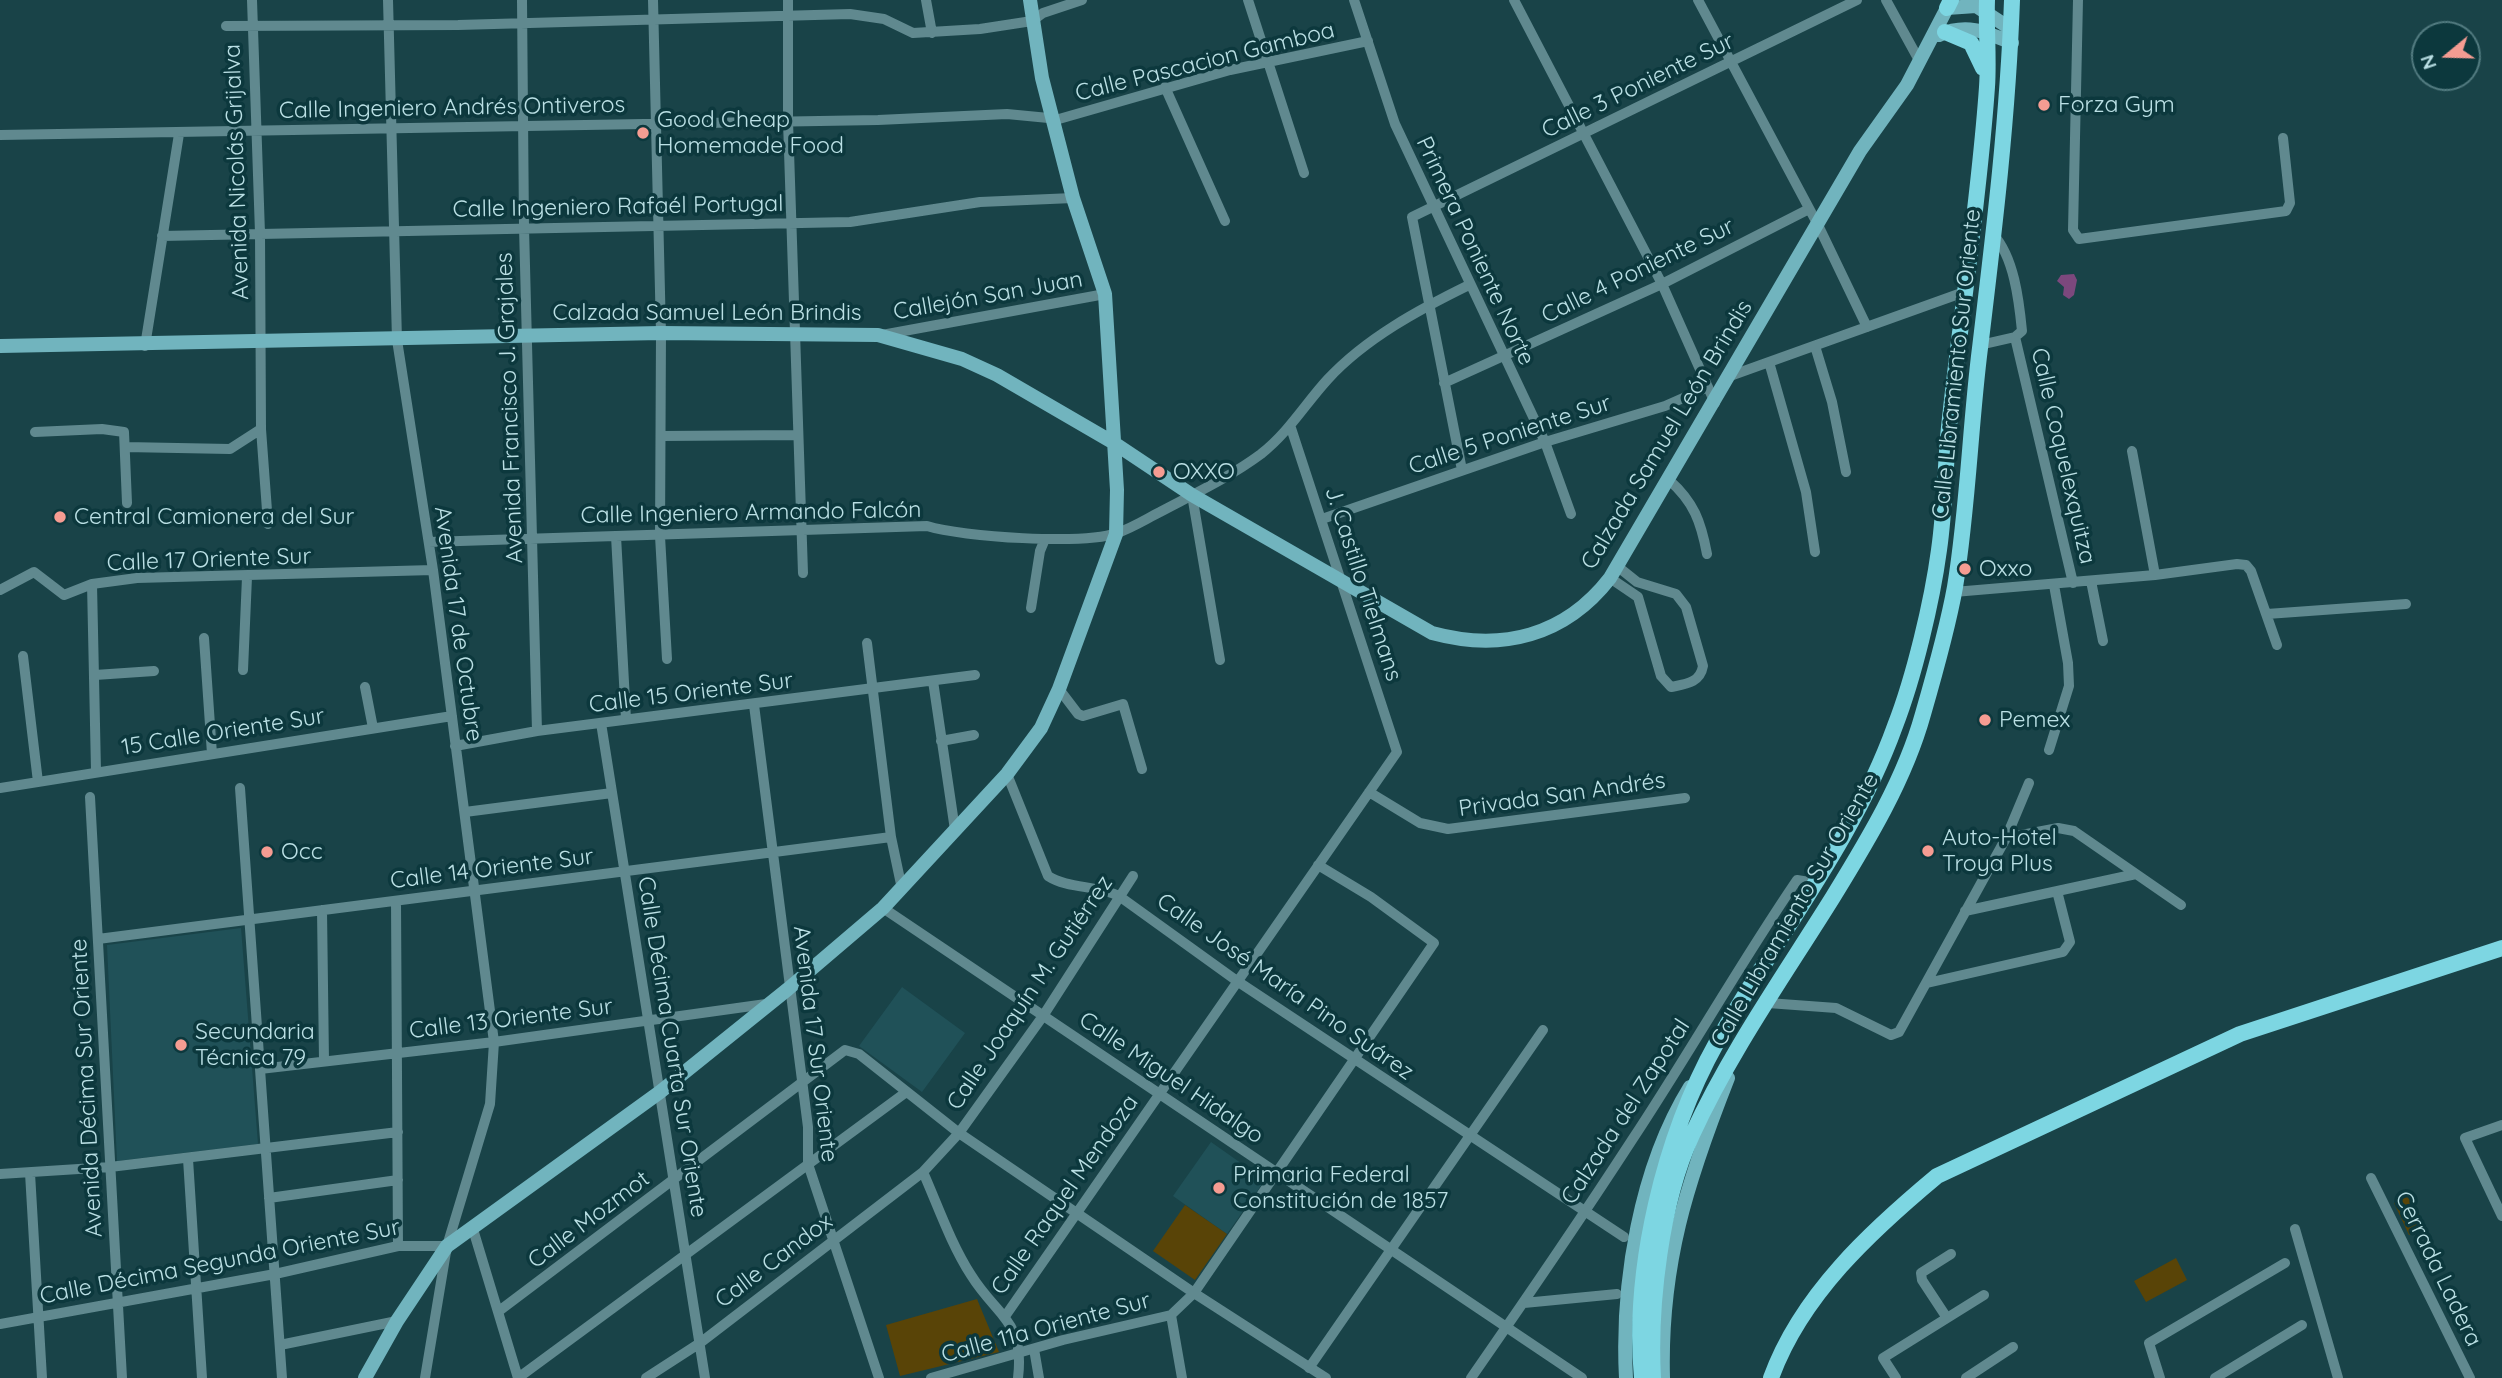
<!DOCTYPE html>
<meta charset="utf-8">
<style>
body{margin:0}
#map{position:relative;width:2502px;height:1378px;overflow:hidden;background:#194348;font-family:Quicksand,sans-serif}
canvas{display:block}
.north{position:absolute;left:2411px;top:21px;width:70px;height:70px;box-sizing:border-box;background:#0c383d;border:2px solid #527b80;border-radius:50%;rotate:251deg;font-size:19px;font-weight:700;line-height:28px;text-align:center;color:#bbe0e5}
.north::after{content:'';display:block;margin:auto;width:24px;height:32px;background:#f59c92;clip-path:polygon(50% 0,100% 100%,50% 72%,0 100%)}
</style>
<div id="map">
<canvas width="2502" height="1378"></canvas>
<div class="north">N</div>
</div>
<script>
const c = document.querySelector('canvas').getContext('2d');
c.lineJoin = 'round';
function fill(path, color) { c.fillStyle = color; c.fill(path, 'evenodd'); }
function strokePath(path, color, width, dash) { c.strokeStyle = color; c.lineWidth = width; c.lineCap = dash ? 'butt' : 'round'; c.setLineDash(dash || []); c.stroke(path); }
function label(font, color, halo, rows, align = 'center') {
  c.font = font + ' Quicksand,sans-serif'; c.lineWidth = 7; c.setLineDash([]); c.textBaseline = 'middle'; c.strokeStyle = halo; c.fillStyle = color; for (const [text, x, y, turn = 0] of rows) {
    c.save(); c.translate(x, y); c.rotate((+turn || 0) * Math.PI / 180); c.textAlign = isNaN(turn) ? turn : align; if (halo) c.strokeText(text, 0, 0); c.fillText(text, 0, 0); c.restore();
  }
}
const built = new Path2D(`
 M241 928 258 1144 117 1161 107 945Z
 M902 987 965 1033 922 1092 859 1046Z
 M1211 1142 1265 1180 1227 1234 1173 1196Z`);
const green = new Path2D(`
 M2410 1195 2425 1228 2409 1235 2394 1203Z
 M1185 1205 1227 1234 1195 1280 1153 1251Z
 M2176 1258 2187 1280 2146 1302 2134 1281Z
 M977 1299 999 1352 900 1376 886 1325Z`);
const water = new Path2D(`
 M2074 274 2077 280 2074 295 2069 299 2063 295 2064 287 2057 281 2061 275Z`);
const street = new Path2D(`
 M252 0 260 233 261 429 268 524
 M388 0 397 340 433 570 494 1042 490 1104 447 1246 425 1378
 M522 0 524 227 537 731
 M653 0 661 333 660 536 667 659
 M788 0V121L803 573
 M926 0 932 33
 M1248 0 1304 173
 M1354 0 1395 124 1545 442 1571 514
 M1514 0 1662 284 1715 403
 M1698 0 1818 225 1867 327
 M1886 0 1920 62
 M2078 0 2073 230 2079 239 2286 211 2290 203 2283 138
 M226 26 458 25 850 14 884 19 913 33 980 29 1032 21 1043 13 1082 0
 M1165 87 1225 221
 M0 135 878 120 1007 114 1059 119 1230 70 1368 41
 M162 236 850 222 980 202 1073 198
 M882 335 1105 294
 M2015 337 2073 583
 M1980 345 2015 337 2022 331C2019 300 2014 257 1993 234
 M145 346 179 134
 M1815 346 1832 402 1846 472
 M1769 362 1806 492 1815 552
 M1730 376 1967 291
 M1444 383 1662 284 1809 209
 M35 432 102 429 124 432 127 503
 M662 436 798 435
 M125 447 230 449 261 429
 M2132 451 2155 575
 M1462 470 1412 217 1857 0
 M1669 480C1694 502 1701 522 1707 554
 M1192 495 1220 660
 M1322 519 1545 442 1665 406 1708 387
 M616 536 626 719
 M429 542 927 526C962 537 1084 545 1117 533 1132 528 1146 519 1160 512 1194 494 1230 477 1261 454 1289 432 1305 404 1328 379 1366 338 1420 309 1469 285
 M1610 578 1638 597 1661 676 1671 687C1686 684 1700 683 1703 666L1686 607 1676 594 1637 582 1617 566
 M2091 581 2103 641
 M92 584 96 771
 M0 590 34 572 64 595 92 584 137 578 433 570
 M1954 592 2155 575 2237 564 2246 565 2251 571 2277 645
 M1031 608 1040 551 1045 539
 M2267 614 2406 604
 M204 638 212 754
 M867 643 891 837 902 889
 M23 656 38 782
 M243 670 247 577
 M95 675 154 671
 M933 681 955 830
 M365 687 373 728
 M1059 689 1078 714 1083 716 1123 704 1142 769
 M754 705 808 1127V1164L879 1378
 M601 723 705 1378
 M941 741 974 735
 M455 746 537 731 975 675
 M2049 750 2069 686 2068 663 2054 585
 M1007 774 1048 876C1068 889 1097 885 1119 896L1237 981 1624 1237
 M0 788 452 716
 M240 788 282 1378
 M1369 792 1420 823 1448 829 1685 798
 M90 797 122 1378
 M465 812 612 793
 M2006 838 2058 828 2074 831 2181 905
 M396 901 398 1246
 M883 908 1582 1378
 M322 910 324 1061
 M1965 911 2136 874
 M98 939 891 837
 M1927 983 2063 952 2070 942 2057 891
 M1768 1003 1836 1008 1891 1035 1899 1032 2006 838 2029 783
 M260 1069 494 1042 766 1004
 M2502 1125 2465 1138 2502 1216
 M188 1159 202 1378
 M923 1172C938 1206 951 1244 971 1275 997 1317 1025 1320 1018 1378
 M30 1173 42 1378
 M0 1174 110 1167 398 1132
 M2371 1178 2470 1378
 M269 1198 398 1180
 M472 1226 518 1378 905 1093
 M2295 1229 2338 1378
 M1524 1303 1617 1294
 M499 1311 845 1050 859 1054 959 1133 1194 1293 1326 1378
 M1006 1315 1397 752 1291 428
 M1171 1315 1182 1378
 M1947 1318 1922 1280 1921 1273 1951 1254
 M0 1324 275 1274 398 1246H447
 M280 1345 397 1321
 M1034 1349 1039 1378
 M1309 1368 1543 1030
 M646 1378 700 1343 923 1172 959 1133 1043 1016 1133 876
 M931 1378 1063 1340 1171 1315 1194 1293 1434 943 1371 897 1318 865
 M1471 1378C1526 1299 1580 1220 1632 1140 1689 1054 1739 965 1797 880L1815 883
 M1896 1378 1883 1358 1984 1295
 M1966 1378 2013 1347
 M2160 1378 2149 1343 2285 1263
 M2215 1378 2302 1325`);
const secondary = new Path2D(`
 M1939 35C1967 23 1986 32 2012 43
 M0 346 661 333 878 335 962 359 997 375 1114 443 1192 495 1432 633C1502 652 1565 636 1610 578L1860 151 1907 85 1947 8 1976 6 2011 29
 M365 1378 397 1321 447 1246 660 1092 788 989 883 908 1007 774 1041 728 1059 689 1116 534 1117 490 1105 294 1073 198 1042 78 1030 0
 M1626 1378C1621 1283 1640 1168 1690 1087
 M1663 1378C1660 1265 1687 1182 1728 1078`);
const primary = new Path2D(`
 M1947 8 1951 0
 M1945 32 1971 43 1983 68
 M1642 1378C1632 1269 1664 1137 1717 1042 1776 937 1854 840 1895 726 1914 677 1932 602 1939 550 1945 509 1945 467 1949 427 1961 313 1979 201 1987 87 1989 59 1986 29 1987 0
 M1653 1378C1649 1305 1661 1202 1692 1135 1730 1052 1785 974 1833 897 1868 840 1905 779 1923 714 1934 676 1948 626 1955 587 1968 508 1970 427 1980 348 1994 232 2008 117 2012 0
 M1771 1378C1801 1295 1871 1231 1937 1176L2240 1034 2502 948`);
const markers = [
 [2044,105,7,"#f59c92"],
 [643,133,7,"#f59c92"],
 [1159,472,7,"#f59c92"],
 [60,517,7,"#f59c92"],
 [1965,569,7,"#f59c92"],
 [1985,720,7,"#f59c92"],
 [1928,851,7,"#f59c92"],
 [267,852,7,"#f59c92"],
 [181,1045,7,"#f59c92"],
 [1219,1188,7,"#f59c92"]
];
const streetNames = [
 ["Calle Pascacion Gamboa",1205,62,-14],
 ["Calle 3 Poniente Sur",1638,86,-26],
 ["Calle Ingeniero Andrés Ontiveros",452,108,-1],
 ["Avenida Nicolás Grijalva",237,172,-92],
 ["Calle Ingeniero Rafaél Portugal",618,207,-1],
 ["Primera Poniente Norte",1475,251,65],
 ["Calle 4 Poniente Sur",1638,271,-26],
 ["Callejón San Juan",988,296,-10],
 ["Calzada Samuel León Brindis",707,313],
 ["Calle Libramiento Sur Oriente",1957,364,-84],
 ["Avenida Francisco J. Grajales",510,408,-92],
 ["Calle 5 Poniente Sur",1510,435,-18],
 ["Calzada Samuel León Brindis",1667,435,-59],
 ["Calle Coquelexquitza",2063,456,77],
 ["Calle Ingeniero Armando Falcón",751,513,-1],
 ["Calle 17 Oriente Sur",209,560,-2],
 ["J. Castillo Tielmans",1363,584,72],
 ["Avenida 17 de Octubre",458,624,82],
 ["Calle 15 Oriente Sur",691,693,-7],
 ["15 Calle Oriente Sur",223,732,-9],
 ["Privada San Andrés",1562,795,-8],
 ["Calle 14 Oriente Sur",492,869,-7],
 ["Calle Libramiento Sur Oriente",1795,910,-60],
 ["Calle José María Pino Suárez",1285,987,35],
 ["Calle Joaquín M. Gutiérrez",1030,993,-56],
 ["Calle 13 Oriente Sur",511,1019,-7],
 ["Avenida 17 Sur Oriente",815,1044,83],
 ["Calle Décima Cuarta Sur Oriente",672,1047,81],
 ["Calle Miguel Hidalgo",1171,1078,34],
 ["Avenida Décima Sur Oriente",87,1088,-93],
 ["Calzada del Zapotal",1626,1112,-57],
 ["Calle Raquel Mendoza",1065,1195,-55],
 ["Calle Mozmot",589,1220,-37],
 ["Calle Candox",774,1261,-37],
 ["Calle Décima Segunda Oriente Sur",220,1262,-11],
 ["Cerrada Ladera",2438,1269,64],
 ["Calle 11a Oriente Sur",1046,1328,-15]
];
const poiNames = [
 ["Forza Gym",2058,105],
 ["Good Cheap",657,120],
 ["Homemade Food",657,146],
 ["OXXO",1173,472],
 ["Central Camionera del Sur",74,517],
 ["Oxxo",1979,569],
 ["Pemex",1999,720],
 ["Auto-Hotel",1942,838],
 ["Troya Plus",1942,864],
 ["Occ",281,852],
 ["Secundaria",195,1032],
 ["Técnica 79",195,1058],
 ["Primaria Federal",1233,1175],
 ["Constitución de 1857",1233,1201]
];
fill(built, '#205158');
fill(green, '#594407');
fill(water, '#7c487d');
strokePath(street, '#60898f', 10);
strokePath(secondary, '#71b4be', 14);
strokePath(primary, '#7dd6e2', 16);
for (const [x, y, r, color] of markers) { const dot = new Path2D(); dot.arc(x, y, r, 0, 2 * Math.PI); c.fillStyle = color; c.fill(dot); strokePath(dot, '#0c383d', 2.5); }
label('23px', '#bbe0e5', '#0c383d', streetNames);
label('23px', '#bbe0e5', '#0c383d', poiNames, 'left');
</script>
